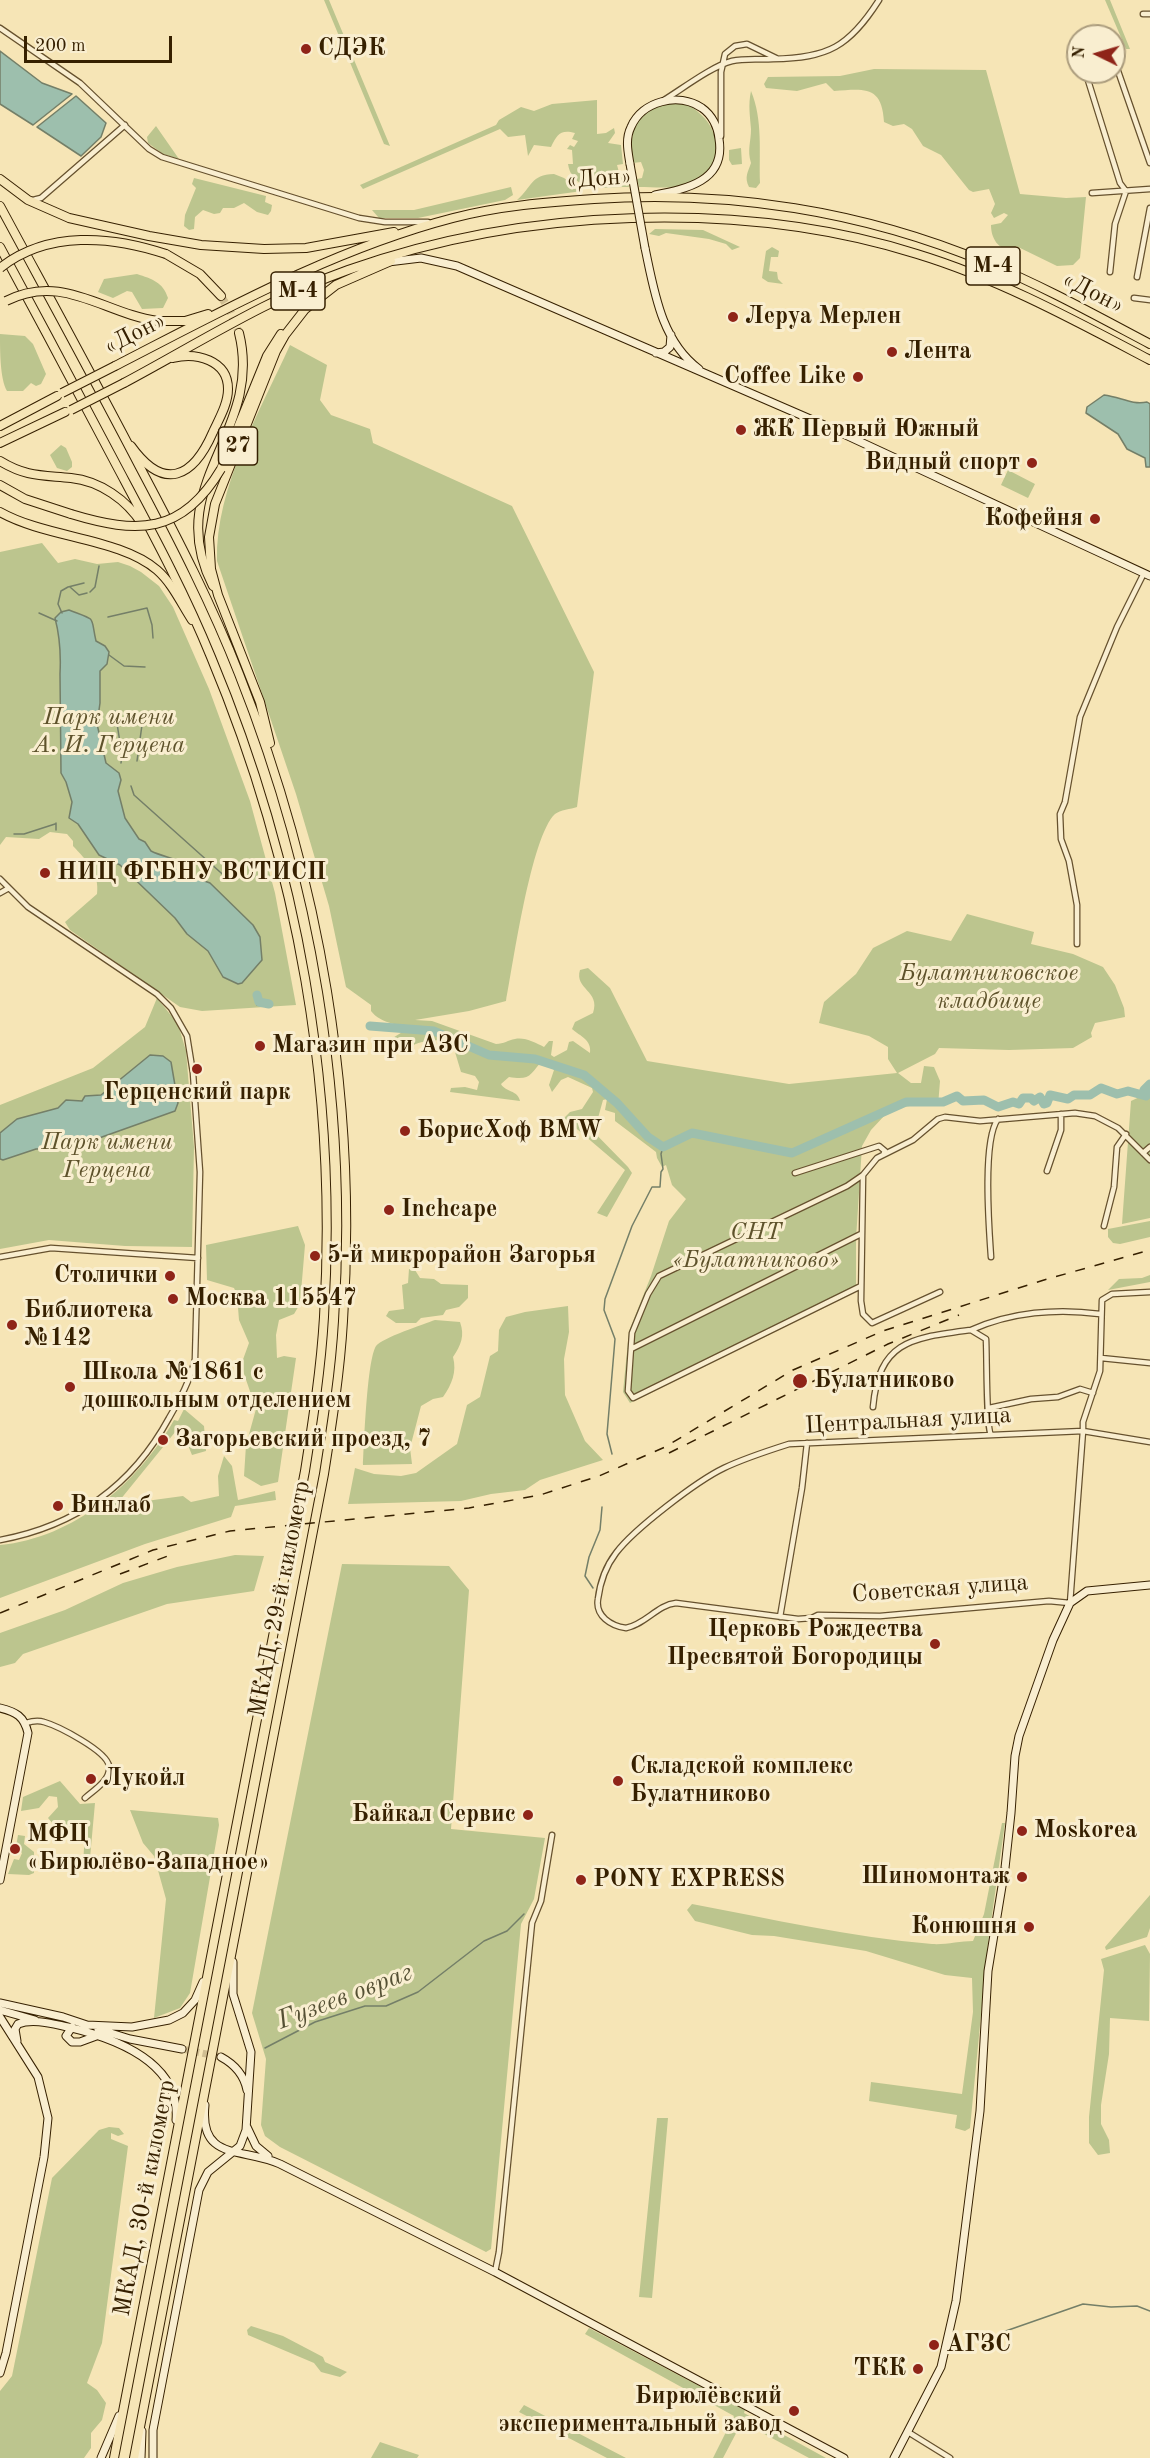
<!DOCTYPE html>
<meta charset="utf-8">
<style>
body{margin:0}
#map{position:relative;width:1150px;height:2458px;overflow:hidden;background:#f6e5b6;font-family:"Old Standard TT",serif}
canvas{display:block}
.north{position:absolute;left:1066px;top:24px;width:60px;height:60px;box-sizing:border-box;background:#f9eed0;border:2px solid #ab9c7d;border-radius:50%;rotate:275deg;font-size:16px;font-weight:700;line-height:24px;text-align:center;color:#362000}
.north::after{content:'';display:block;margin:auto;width:21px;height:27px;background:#8f2418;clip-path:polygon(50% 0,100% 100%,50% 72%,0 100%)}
.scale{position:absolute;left:24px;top:36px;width:148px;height:27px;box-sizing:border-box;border:3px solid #362000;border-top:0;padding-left:8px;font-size:18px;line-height:21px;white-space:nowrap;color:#362000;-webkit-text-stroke:4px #f9eed0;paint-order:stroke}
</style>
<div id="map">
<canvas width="1150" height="2458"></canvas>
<div class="north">N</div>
<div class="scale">200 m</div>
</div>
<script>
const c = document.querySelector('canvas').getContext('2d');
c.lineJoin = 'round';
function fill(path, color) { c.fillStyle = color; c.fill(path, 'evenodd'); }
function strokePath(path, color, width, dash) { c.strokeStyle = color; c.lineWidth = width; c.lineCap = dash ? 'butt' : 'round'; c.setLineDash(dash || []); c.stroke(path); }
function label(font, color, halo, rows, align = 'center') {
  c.font = font + ' "Old Standard TT",serif'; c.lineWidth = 6; c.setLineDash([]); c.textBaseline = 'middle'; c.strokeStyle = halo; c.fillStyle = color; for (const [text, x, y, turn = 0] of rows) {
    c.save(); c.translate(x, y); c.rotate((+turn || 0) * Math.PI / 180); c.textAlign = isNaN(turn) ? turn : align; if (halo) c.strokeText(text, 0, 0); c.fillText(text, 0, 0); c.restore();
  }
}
const green = new Path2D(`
 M324 0H329L390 146 384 144Z
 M1105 0H1110L1130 49H1126Z
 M874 69 986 70 1020 194 1066 198 1086 197 1080 258 1073 265 1057 266 1016 246 1012 250C998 250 991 238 991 225L1001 223 1008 215 1004 213 994 218 991 213 995 204 989 189 973 192 969 190 941 155 923 146 912 129 904 124 893 126 884 122C882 85 864 89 834 91L826 83 797 91 766 88 764 84 768 77 840 76Z
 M751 91C763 120 759 152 760 183L756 188 749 187C744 177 748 172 751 163 747 150 751 142 751 129 750 115 748 105 751 91Z
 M597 100V134L606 133 614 128 615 133 608 143 621 145 623 164 617 165 620 176 627 179 629 187C606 187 573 194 568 164H573L572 150 567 149 570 145 574 147 578 141 572 139 575 133C560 129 557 135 551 147L534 145 528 156 525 135 508 137 500 129 363 189 360 185 496 125 499 120 521 107 534 111 552 104Z
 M683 103C724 120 730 171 685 185 671 189 654 187 639 187L637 179 642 178 644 170 641 162 633 163C629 140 632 111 659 104 666 102 675 103 683 103Z
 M156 126 179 159 163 154 148 143 147 137Z
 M741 148 742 164 732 165 729 160V150Z
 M554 174 564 178 582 191 517 200C533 186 530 175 554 174Z
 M194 178 266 196 265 202 272 205 271 211 268 215 257 212 244 203 234 208H223L220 213 214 214 203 210 195 217 194 229 189 230 184 226 185 215 196 188 192 184Z
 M511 187 513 195 505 200 418 218H379L372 210H414Z
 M655 229 703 230 740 247 732 250 726 244 709 239 666 233 659 236 649 234Z
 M772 247 779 251 778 257H771L769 271 777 272 778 279 783 284 768 282 762 278 766 251Z
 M137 274C152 279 163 282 168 298L163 308 142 309 132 292 127 291 113 298 98 292 104 279Z
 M0 334 25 336 33 344 46 374 41 384 36 386 31 383 23 391H7C0 379 0 350 0 334Z
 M290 345 327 365 320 400 331 415 370 429 373 443 512 506 594 672 577 807C571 809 560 810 555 814 531 836 513 965 506 1001L469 1011 415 1020 432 1021 496 1044C504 1044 508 1040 515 1039 525 1037 536 1043 544 1047L549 1041H553L551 1055 554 1057 567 1050 569 1042 573 1041 590 1053C592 1040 580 1036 572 1029L575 1022 593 1013C601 991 574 989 580 970L588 968 610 988 647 1061 789 1084 897 1073 888 1059V1047L869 1036 819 1023 824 1002 856 974 873 948 907 931 951 941 967 914 1034 932 1031 944 1073 954 1103 967 1115 985 1124 1008 1125 1017 1095 1023 1091 1033 1092 1037 1073 1048 1009 1050 939 1048 935 1054 898 1073 911 1083H921L924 1066 934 1067 940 1081 938 1106 916 1105 898 1108 885 1115 871 1130 862 1146 856 1239V1289L630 1403 623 1392 629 1331 651 1276 669 1221 686 1199 672 1185 666 1165 662 1167 657 1158 656 1152 615 1121V1113L605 1110 607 1099 603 1100 598 1118 585 1123 628 1167 632 1173 607 1217 597 1213 625 1170 564 1118 570 1112 582 1109 593 1092 592 1088 568 1077 561 1080 552 1092 549 1085 554 1070 549 1064 543 1060C530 1074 531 1081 509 1077L501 1084C505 1092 518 1090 520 1101L450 1092 451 1088 465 1087 477 1090 479 1082 475 1076 461 1072 452 1042 441 1039C431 1042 431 1041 422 1042 411 1044 405 1054 393 1052L388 1046 391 1039 404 1031H415L417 1027C401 1026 381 1024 371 1011V1005L346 987 329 906 296 794 217 561C215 488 261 409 290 345Z
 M61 445 66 448 72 462V467L67 471 57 468 50 455Z
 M1008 470 1035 484 1028 498 1001 485Z
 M42 543 58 563 75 559 97 564 118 562 130 566 141 572 159 586 173 607 209 689 250 801 275 893 296 1005 202 1011 180 1007 70 930 65 922 97 894C100 873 86 860 73 846V841L67 834 50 832 39 839 6 837 0 845V552Z
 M157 998 178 1024 186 1051 194 1147 192 1247 125 1246 49 1240 0 1249V1105L93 1068 145 1027Z
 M1150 1092V1218L1122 1224 1131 1101Z
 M1150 1221V1237L1120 1244 1113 1243 1108 1237V1229Z
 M298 1226 305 1245 300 1304 294 1314 279 1320 276 1335 277 1358 284 1356 296 1358 278 1482 261 1486 244 1476 246 1445 256 1409 241 1365 249 1343 239 1320 237 1295 234 1288 207 1280 206 1245Z
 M409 1269 415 1270 420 1278 434 1279 441 1284 468 1285V1298L459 1307 446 1310 443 1315 421 1318 416 1323H396L386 1316 389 1311 404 1309 402 1285 408 1283Z
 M1150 1275V1282L1108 1290 1119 1279 1142 1278Z
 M568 1306 569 1332 564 1359 565 1395 585 1441 603 1460 540 1480 525 1490 491 1494 461 1501 348 1504 355 1468 374 1474 401 1476 416 1473 457 1444 467 1405 480 1397 490 1356 498 1351 499 1330 506 1317 525 1312Z
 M435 1320 460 1322C465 1336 461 1345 453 1357 457 1372 452 1384 443 1397L433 1399 421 1406 410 1448 412 1464 363 1465C364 1444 367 1360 376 1346 382 1338 424 1324 435 1320Z
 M184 1409 204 1426 206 1451 192 1455 180 1426 120 1500 124 1504 183 1496 191 1502 219 1496 218 1476 224 1456 232 1466 238 1500 275 1491 276 1500 235 1506 231 1517 145 1544 0 1598V1545C74 1538 138 1483 174 1420L178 1421Z
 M235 1555 264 1556 254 1591 167 1604 23 1654 15 1663 0 1667V1633L65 1610 123 1583 177 1567Z
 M342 1564 449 1566 469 1590 451 1829 545 1838 534 1899 521 1924 491 2249 486 2252 280 2147 265 2136 261 2125 266 2059 252 2013Z
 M60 1781 80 1804 95 1803 89 1869 83 1866 85 1830 54 1825 48 1818 58 1807 57 1797 49 1796 39 1808 21 1811 23 1797Z
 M130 1810 218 1818 219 1825 190 1993 180 2008 154 2018 166 1899 154 1856 143 1843Z
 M1002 1823H1005L988 1943 970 2128 965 2131 955 2128 957 2115 869 2101 871 2082 962 2094 973 2012 972 1978 945 1975 866 1951 774 1936 752 1935 695 1921 687 1910 692 1904C771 1919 851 1937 932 1944 945 1945 960 1941 973 1941L984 1914Z
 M18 1835 25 1836 24 1844 34 1852V1873L29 1875 8 1874 14 1859 19 1860 22 1853 16 1847Z
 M1150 1895V1928L1147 1937 1106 1950 1105 1947Z
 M1145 1945 1150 1954 1149 2021 1110 2018 1109 2054 1101 2105V2124L1109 2140 1110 2153 1098 2155 1089 2143V2117L1104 1970 1101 1959Z
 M657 2118H668L652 2298 639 2297Z
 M109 2127 119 2128 124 2134 118 2136 111 2133V2139L128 2146 102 2343 87 2383 97 2390 106 2403 102 2420 91 2433V2448L84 2458H0V2391L12 2376 52 2178 99 2130Z
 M251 2326 283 2336 323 2357 325 2362 347 2372 340 2377 321 2372 314 2363 248 2335 247 2330Z
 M589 2328 745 2410 744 2413 826 2458H809L742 2422 723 2458H713L734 2416 585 2334Z
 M524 2405 626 2458H607L519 2412Z
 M380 2442 419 2455 417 2458H371Z`);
const water = new Path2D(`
 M0 51 42 83 72 94 33 125 0 104Z
 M76 96 106 123 101 137 81 156 37 127Z
 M1104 395C1121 397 1131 405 1147 402L1150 404V467H1146L1145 458 1127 449 1118 434 1086 413 1087 407Z
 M69 610C98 621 90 615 96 641L105 646 109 652 107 664 100 671V703L97 724 106 763 119 773 121 780 118 791 125 818 139 839 145 842 151 851C169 860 186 857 196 878L210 883 253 925 260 937 262 960 242 983 238 984 223 977 208 951 187 934 175 918 120 865 99 855 78 824 69 818 72 802 66 782 61 773 60 674C61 655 60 637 55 618L61 612Z
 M150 1055 163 1056 171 1062 178 1103 175 1111 71 1148 36 1149 3 1160 0 1159V1133L17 1119 58 1108 66 1100 82 1101 85 1096 101 1095Z`);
const stream = new Path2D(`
 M70 587 79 595 87 593
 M90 592 95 587 99 566
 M39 613 57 621
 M62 613 58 604 61 591 68 587 84 583
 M108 617 147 608 152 625 153 638
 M109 655 124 666 145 667
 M115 711 122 755 121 763
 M137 761 142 725
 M131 786 134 795 229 880
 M56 830V823
 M14 834H24L55 824
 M257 1005 259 1002
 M612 1454 607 1434 615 1339 604 1310 605 1299 632 1226 652 1187H660L661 1172 663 1169 661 1154 663 1147
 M593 1588 585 1576 589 1557 600 1530 602 1507
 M265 2048 315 2022 365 2006H386L418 1992 484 1941 507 1931 524 1914
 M1000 2333 1083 2304 1111 2307 1137 2306 1150 2311`);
const river = new Path2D(`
 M257 995 259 1002 269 1004
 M370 1026 434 1031 489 1055 535 1059 584 1075 617 1103 648 1137 663 1147 692 1133 792 1153 906 1102H943L957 1096 963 1101 984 1100 998 1107 1013 1102 1019 1104 1023 1098H1031L1034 1101 1040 1097 1044 1104 1047 1103 1050 1095 1068 1099 1074 1095H1090L1101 1088 1117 1094 1128 1091 1146 1096 1148 1094 1144 1090 1150 1084`);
const secondaryTunnel = new Path2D(`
 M182 2049 221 2057`);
const primaryTunnel = new Path2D(`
 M221 296 231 313 239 333`);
const street = new Path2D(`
 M1143 14H1150
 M0 28 80 83 149 149 162 157 359 218 385 222H428
 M1118 71 1150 163
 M1087 77 1120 183 1126 191 1115 224 1110 272
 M664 100C682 89 712 66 732 61 745 58 760 60 773 59 828 58 849 47 879 0
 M721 136V72L725 54 735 46 747 44 776 58
 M1092 193 1150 189
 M33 200 41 198 125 125
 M1137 277 1150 208
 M1134 298 1150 300
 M0 879 28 907 157 994 171 1008 187 1036 193 1073 200 1172 195 1359C190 1381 180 1399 169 1418 132 1486 76 1526 0 1540
 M0 893 9 888
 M1077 944V905L1069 861 1061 839 1060 814 1065 802 1080 717 1117 627 1144 573
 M1143 1153 1150 1147
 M1047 1171 1061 1130V1114
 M795 1173 879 1146 885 1151 884 1153
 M863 1175 861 1301 863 1314 872 1323 940 1292
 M1104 1226 1114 1187 1117 1147 1126 1134
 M0 1257 51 1248 198 1258
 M991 1257C989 1228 982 1140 998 1119
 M861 1286 633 1398 628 1391 632 1333 648 1294 659 1276 847 1186 863 1175 877 1158 913 1140 938 1119 945 1117 980 1121 1075 1113 1095 1116 1118 1128 1150 1160
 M1150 1292 1112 1294 1102 1300 1100 1371 1083 1422V1431L1070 1603 1049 1601 880 1616 818 1615 812 1618 798 1619 676 1603C657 1605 646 1624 626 1628 611 1626 595 1616 598 1599 600 1583 606 1566 616 1553 634 1529 697 1481 724 1468 745 1458 767 1451 789 1444L1083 1431 1150 1442
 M971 1330C1011 1312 1057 1308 1100 1314
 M631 1349 861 1234
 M1101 1358 1150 1363
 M873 1407C879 1340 912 1338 971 1330L986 1339C987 1355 986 1428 991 1435
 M989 1408 1031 1399 1058 1397 1080 1389 1093 1393
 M780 1617 802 1488 807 1443
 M26 1723C32 1721 38 1720 44 1722 58 1726 107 1751 109 1766 111 1780 94 1790 85 1798
 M495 2272 499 2252 532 1923 541 1901 552 1835
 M908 2432 950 2458`);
const secondary = new Path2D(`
 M630 164C628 152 625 139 631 127 642 101 678 92 702 108 712 115 718 127 719 139 726 181 686 189 655 195
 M645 248C654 290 661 341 699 369
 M388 262 421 258 457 266 824 425 1150 576
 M656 353 664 352 670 347 671 335
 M0 1708C16 1712 24 1716 28 1733L0 1880
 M0 2003 63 2017 87 2025 132 2027 169 2020 183 2013 195 2000 203 1982
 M0 2010 35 2020
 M0 2017 38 2077 48 2118 44 2157 6 2353 0 2373
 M72 2027 66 2036 72 2042H80L99 2035
 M98 2029 130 2039 182 2049
 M17 2041 15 2029 18 2024C33 2018 53 2024 68 2027 114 2038 181 2062 176 2120
 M221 2057C234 2064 244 2075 247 2090
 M205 2105C199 2162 243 2147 280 2164L495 2272 844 2458
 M247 2127 256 2146 268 2156
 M101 2458 119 2416
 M141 2458 142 2431
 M153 2458V2430L199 2190 208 2172 240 2146 246 2130 251 2052 233 1994V1962
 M894 2458 941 2367 956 2301 980 2111 988 1971 1005 1868 1011 1813 1015 1756 1019 1736 1053 1640 1070 1603 1087 1591 1150 1585`);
const primary = new Path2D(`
 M166 254 200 274 221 296
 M0 426 57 396
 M0 443 65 412
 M131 446C164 492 193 478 213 432 219 419 228 404 228 389 228 360 196 352 173 358
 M0 512C46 538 120 538 157 570 172 583 181 603 192 620
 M213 586C161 484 264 433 239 333`);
const highway = new Path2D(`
 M0 179 28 200 69 218 149 236 201 245 264 249 306 248 394 232
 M0 206C48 295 97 384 143 473 178 539 212 605 239 674 320 878 358 1101 343 1321 340 1372 332 1423 324 1474L134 2458
 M0 247C40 321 80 396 119 470 152 532 185 593 211 657 298 865 338 1091 324 1317 321 1368 313 1420 305 1471L114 2458
 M304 310 336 285 391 261
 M158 321H185L208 314
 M115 366C224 310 334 249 453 218 499 206 547 202 594 199 729 190 863 211 987 263 1043 286 1097 316 1150 344
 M124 383C197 344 269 298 348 270 521 208 741 199 917 254 999 279 1074 320 1150 360
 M0 461C26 477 42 475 71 478 100 481 127 500 142 524
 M221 469 267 356 281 334
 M0 485 25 499 71 514
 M270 743 260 702 218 595 211 569 209 537 215 504 276 351 285 335 306 308`);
const rail = new Path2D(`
 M669 1453 888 1344 959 1315
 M120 1574 173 1554
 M0 1613 153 1550 230 1531 469 1508 540 1495 599 1476 665 1447 793 1370 883 1331 1044 1280 1150 1250`);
const secondaryBridge = new Path2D(`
 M630 164 645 248`);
const primaryBridge = new Path2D(`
 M0 268C48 230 112 236 166 254`);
const highwayBridge = new Path2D(`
 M6 301C63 272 104 314 158 321
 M62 393 115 366
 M71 410 124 383
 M71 514C137 534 182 535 221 469`);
const markers = [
 [306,49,6,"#8f2418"],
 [733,317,6,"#8f2418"],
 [892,352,6,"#8f2418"],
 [858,377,6,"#8f2418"],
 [741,430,6,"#8f2418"],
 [1032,463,6,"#8f2418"],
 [1095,519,6,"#8f2418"],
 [45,873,6,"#8f2418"],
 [260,1046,6,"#8f2418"],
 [197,1069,6,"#8f2418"],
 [405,1131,6,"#8f2418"],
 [389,1210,6,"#8f2418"],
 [315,1256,6,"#8f2418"],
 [170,1276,6,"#8f2418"],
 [173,1299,6,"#8f2418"],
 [12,1325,6,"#8f2418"],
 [800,1381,8,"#8f2418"],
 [70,1387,6,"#8f2418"],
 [163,1440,6,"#8f2418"],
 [58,1506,6,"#8f2418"],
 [935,1644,6,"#8f2418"],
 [91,1779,6,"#8f2418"],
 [618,1781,6,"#8f2418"],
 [528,1815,6,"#8f2418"],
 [1022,1831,6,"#8f2418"],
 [15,1849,6,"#8f2418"],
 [1022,1877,6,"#8f2418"],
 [581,1880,6,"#8f2418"],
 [1029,1927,6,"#8f2418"],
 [934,2345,6,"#8f2418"],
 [918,2369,6,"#8f2418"],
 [794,2411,6,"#8f2418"]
];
const shields = [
 [993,266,54],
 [298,291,54],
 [238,446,39]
];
const shieldNames = [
 ["М-4",993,266],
 ["М-4",298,291],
 ["27",238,446]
];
const poiNames = [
 ["СДЭК",318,49],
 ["Леруа Мерлен",745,317],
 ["Лента",904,352],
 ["Coffee Like",846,377,"right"],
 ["ЖК Первый Южный",753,430],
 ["Видный спорт",1020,463,"right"],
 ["Кофейня",1083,519,"right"],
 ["НИЦ ФГБНУ ВСТИСП",57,873],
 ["Магазин при АЗС",272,1046],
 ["Герценский парк",197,1093,"center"],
 ["БорисХоф BMW",417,1131],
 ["Inchcape",401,1210],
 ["5-й микрорайон Загорья",327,1256],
 ["Столички",158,1276,"right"],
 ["Москва 115547",185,1299],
 ["Библиотека",24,1311],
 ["№142",24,1339],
 ["Школа №1861 с",82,1373],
 ["дошкольным отделением",82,1401],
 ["Булатниково",814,1381],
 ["Загорьевский проезд, 7",175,1440],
 ["Винлаб",70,1506],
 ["Церковь Рождества",923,1630,"right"],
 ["Пресвятой Богородицы",923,1658,"right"],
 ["Складской комплекс",630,1767],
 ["Булатниково",630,1795],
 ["Лукойл",103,1779],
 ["Байкал Сервис",516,1815,"right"],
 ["Moskorea",1034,1831],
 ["МФЦ",27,1835],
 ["«Бирюлёво-Западное»",27,1863],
 ["Шиномонтаж",1010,1877,"right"],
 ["PONY EXPRESS",593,1880],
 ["Конюшня",1017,1927,"right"],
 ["АГЗС",946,2345],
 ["ТКК",906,2369,"right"],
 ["Бирюлёвский",782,2397,"right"],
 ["экспериментальный завод",782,2425,"right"]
];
const streetNames = [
 ["«Дон»",599,179,-4],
 ["«Дон»",1093,293,27],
 ["«Дон»",135,334,-27],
 ["Центральная улица",908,1421,-3],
 ["Советская улица",940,1589,-4],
 ["МКАД, 29-й километр",280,1599,-79],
 ["МКАД, 30-й километр",145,2198,-79]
];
const parkNames = [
 ["Парк имени",109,718],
 ["А. И. Герцена",109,746],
 ["Булатниковское",989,974],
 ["кладбище",989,1002],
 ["Парк имени",107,1143],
 ["Герцена",107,1171],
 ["СНТ",756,1233],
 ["«Булатниково»",756,1261]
];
const waterNames = [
 ["Гузеев овраг",345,1997,-21]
];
fill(green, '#bcc58e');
fill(water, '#9dbfad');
strokePath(water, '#747f68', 1.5);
strokePath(stream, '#747f68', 1.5);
strokePath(river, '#9dbfad', 9);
strokePath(secondaryTunnel, '#d0be92', 7, [7, 3.5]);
strokePath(primaryTunnel, '#d0be92', 8, [8, 4]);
strokePath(street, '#66512e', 7);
strokePath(secondary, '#362000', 9);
strokePath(primary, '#362000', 10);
strokePath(highway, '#362000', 10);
strokePath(street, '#f9eed0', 4.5);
strokePath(secondary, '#f9eed0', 7);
strokePath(primary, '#f6e5b6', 8);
strokePath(highway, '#f6e5b6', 8);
strokePath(rail, '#362000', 1.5, [10, 10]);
strokePath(secondaryBridge, '#362000', 9, []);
strokePath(primaryBridge, '#362000', 10, []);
strokePath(highwayBridge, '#362000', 10, []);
strokePath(secondaryBridge, '#f9eed0', 7);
strokePath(primaryBridge, '#f6e5b6', 8);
strokePath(highwayBridge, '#f6e5b6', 8);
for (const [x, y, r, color] of markers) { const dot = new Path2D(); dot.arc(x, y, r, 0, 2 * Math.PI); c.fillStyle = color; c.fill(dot); strokePath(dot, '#f9eed0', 2); }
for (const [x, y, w] of shields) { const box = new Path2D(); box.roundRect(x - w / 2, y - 19, w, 38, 4.5); c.fillStyle = '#f9eed0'; c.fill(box); strokePath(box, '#362000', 1.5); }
label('bold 22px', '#362000', null, shieldNames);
label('bold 24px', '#362000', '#f9eed0', poiNames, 'left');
label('24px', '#362000', '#f9eed0', streetNames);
label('italic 24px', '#5e522b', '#f9eed0', parkNames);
label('italic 26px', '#555034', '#f9eed0', waterNames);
</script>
